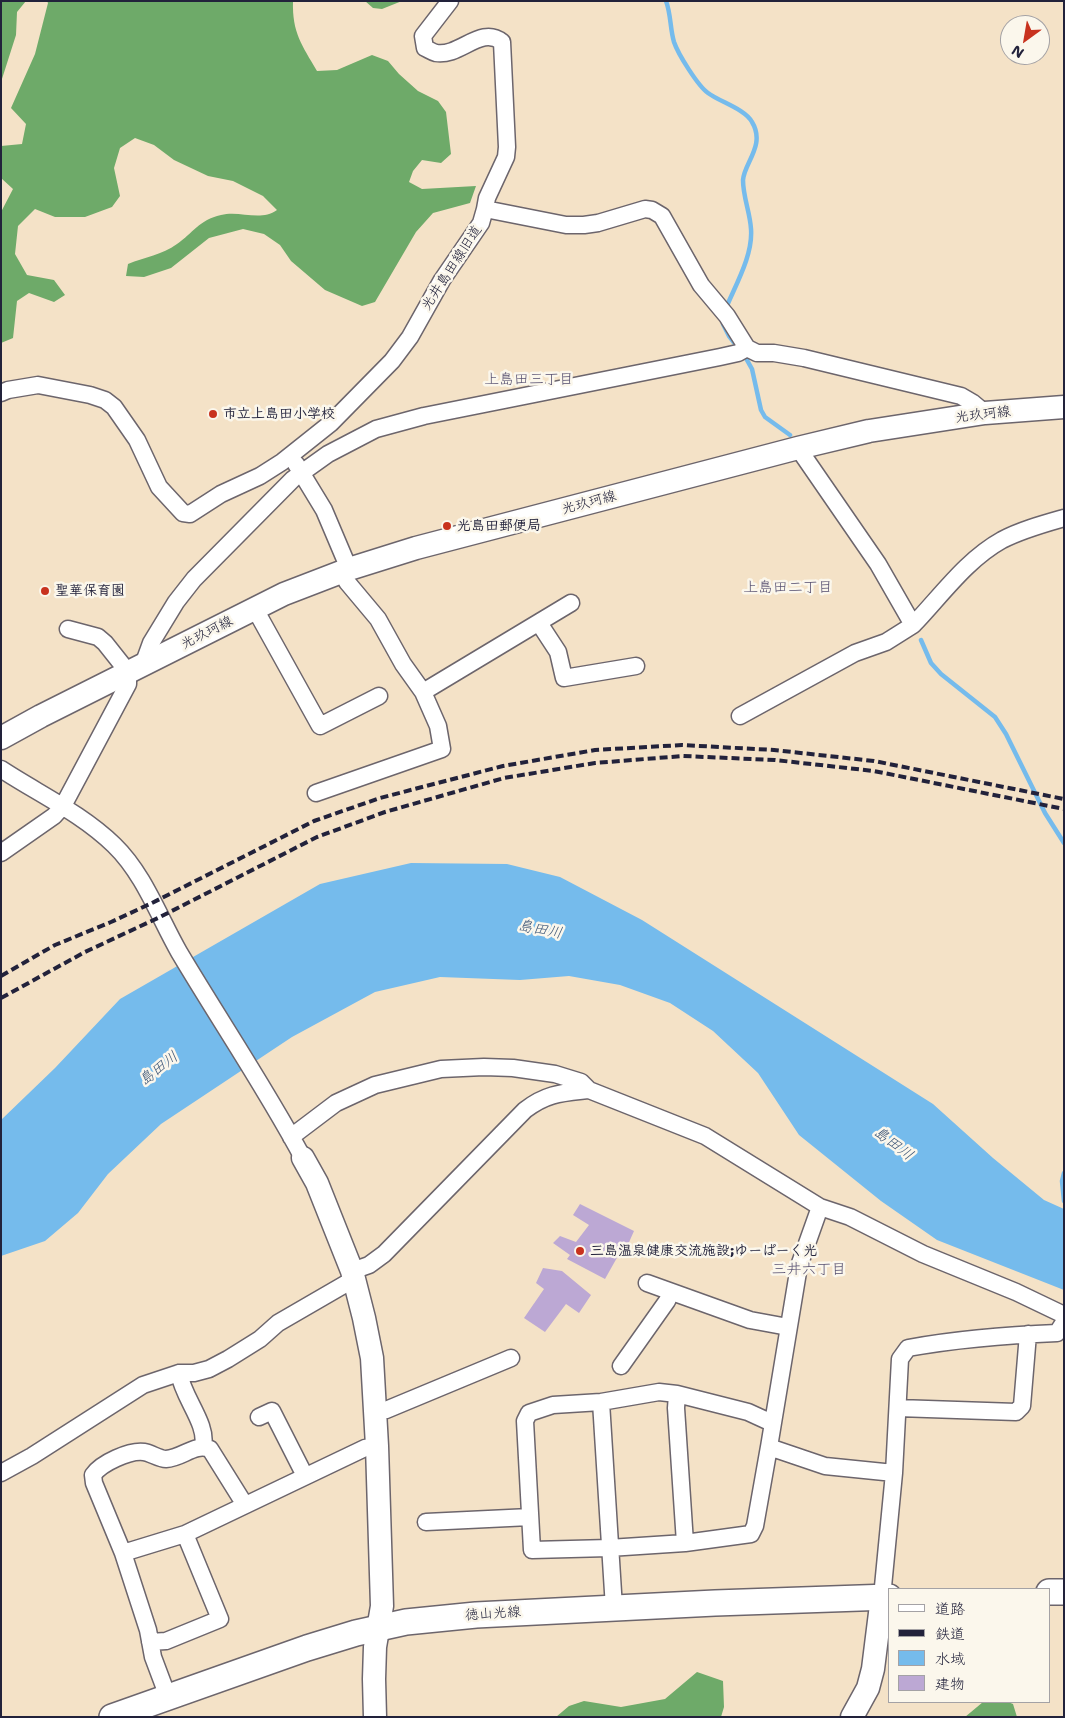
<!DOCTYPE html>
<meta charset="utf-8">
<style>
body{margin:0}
#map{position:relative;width:1065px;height:1718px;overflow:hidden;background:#f4e2c7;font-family:"Shantell Sans","Klee One",sans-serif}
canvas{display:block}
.frame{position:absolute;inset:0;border:2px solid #22223b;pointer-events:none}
.legend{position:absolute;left:888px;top:1588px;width:162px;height:115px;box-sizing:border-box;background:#fbf7ec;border:1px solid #a4a2a5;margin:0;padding:6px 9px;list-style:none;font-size:15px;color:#22223b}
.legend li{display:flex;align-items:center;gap:10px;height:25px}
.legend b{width:25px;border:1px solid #a4a2a5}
.north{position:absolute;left:1000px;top:15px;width:50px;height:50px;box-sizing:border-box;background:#fbf7ec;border:1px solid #a4a2a5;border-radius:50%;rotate:212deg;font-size:14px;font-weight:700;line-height:20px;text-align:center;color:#22223b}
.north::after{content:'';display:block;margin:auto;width:18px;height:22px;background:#c8321e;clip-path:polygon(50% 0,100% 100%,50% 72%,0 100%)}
</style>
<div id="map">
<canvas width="1065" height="1718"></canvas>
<div class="frame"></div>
<ul class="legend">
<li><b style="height:6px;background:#fff"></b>道路</li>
<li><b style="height:6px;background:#22223b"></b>鉄道</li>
<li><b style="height:14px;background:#75bbec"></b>水域</li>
<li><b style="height:14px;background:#bca8d4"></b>建物</li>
</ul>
<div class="north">N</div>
</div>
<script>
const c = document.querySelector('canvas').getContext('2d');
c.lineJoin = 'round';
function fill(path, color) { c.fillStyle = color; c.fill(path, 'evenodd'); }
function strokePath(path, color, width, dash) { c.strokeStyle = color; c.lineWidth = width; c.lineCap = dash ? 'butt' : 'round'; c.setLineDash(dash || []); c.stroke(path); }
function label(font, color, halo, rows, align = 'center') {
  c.font = font + ' "Shantell Sans","Klee One",sans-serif'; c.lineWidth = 5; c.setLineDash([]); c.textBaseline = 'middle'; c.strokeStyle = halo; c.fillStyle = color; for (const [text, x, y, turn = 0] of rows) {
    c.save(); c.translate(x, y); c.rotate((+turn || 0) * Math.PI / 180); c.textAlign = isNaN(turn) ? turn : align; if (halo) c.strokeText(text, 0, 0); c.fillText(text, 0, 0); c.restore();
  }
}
const forest = new Path2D(`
 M1 1H26L17 12 16 35 1 82Z
 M47 1H293C292 33 302 45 317 71L337 70 372 55 388 61 399 74 418 91 438 101 446 112 451 154 441 163 422 160 413 171 409 182 422 189 476 186 470 203 433 213 416 232 375 302 362 306 325 290 291 261 280 245 264 234 243 229 209 238 171 268 144 277 126 276 128 264C145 257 162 255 177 244 193 233 199 220 221 215 240 210 260 222 277 210L263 196 233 181 208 176 174 160 154 145 135 138 120 148 114 168 120 196 112 207 85 217H55L35 209 18 226 15 254 27 275 54 280 65 295 54 302 29 293 17 301 13 338 1 343V212L13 189 1 178V146L22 144 26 124 11 108 35 54 48 3Z
 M365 1H402L382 9 373 8Z
 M697 1672 723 1681 724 1707 721 1717H556L569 1706 584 1701 621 1707 665 1699Z
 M983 1702H1008L1013 1704 1017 1717H965Z`);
const water = new Path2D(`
 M411 863 507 864 560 877 642 920 933 1104 993 1158 1044 1200 1064 1209V1290L937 1240 881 1201 799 1135 758 1073 713 1031 670 1003 620 985 569 976 520 980 440 977 375 992 292 1037 161 1124 108 1174 78 1213 45 1241 1 1256V1120L55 1068 120 999 320 884Z`);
const stream = new Path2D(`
 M666 1C671 14 670 29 674 42 678 54 698 86 708 93 720 102 745 109 752 122 766 145 744 163 743 180 743 197 750 212 751 229 753 255 736 284 726 308
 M723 324 729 336 736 345
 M743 353 752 369 761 410 765 417 790 435
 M921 640 931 663 941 674 995 717 1006 734 1045 813 1064 843
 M1064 1173 1062 1181 1064 1201`);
const building = new Path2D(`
 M580 1204 634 1231 626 1249 623 1247 605 1279 567 1259 570 1255 553 1243 560 1236 576 1242 589 1225 573 1215Z
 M543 1268 562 1271 591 1295 579 1313 566 1304 545 1332 524 1318 544 1289 536 1283Z`);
const street = new Path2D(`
 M485 209 566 225H584L598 223 645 209 652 210 662 216 701 285 727 316 747 348 757 353H774L804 358 961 396 973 403 985 413
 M1 393 8 390 38 385 90 395 105 400 114 407 137 440 159 487 183 513 190 514 221 494 260 476 282 462 331 423 392 361 410 337 442 280 481 223 485 209 487 198 506 157 507 147 502 42C481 25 460 57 436 53 432 52 428 49 425 48L423 36 450 1
 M296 464 324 510 349 569
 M255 609 320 726 379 696
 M539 623 558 652 564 678 636 666
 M913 625C941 596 966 560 1002 540 1021 530 1043 524 1064 518
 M143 665 151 643 176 602 194 579 293 479 328 454 376 429 424 416 720 357 738 353 747 348
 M423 692 571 603
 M740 716 855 653 886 642 913 625 878 564 798 448
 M1 769C39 794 81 813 114 845 144 874 159 917 179 952 220 1021 265 1087 303 1158
 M316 793 442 749 438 726 423 692 403 664 378 619 347 582 342 572
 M1 853 54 816 63 806 128 684V672L105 643 98 637 68 629
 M291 1137 336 1103 375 1085 441 1069 484 1067 513 1068 555 1074 581 1082 589 1090 705 1136 820 1207 850 1217 923 1254 1016 1292 1064 1315
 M820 1207 799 1266 769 1447 825 1466 894 1473
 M352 1271 369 1265 384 1254 525 1110C547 1093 562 1093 589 1090
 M647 1283 750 1320 788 1327
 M621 1366 667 1301 671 1292
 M179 1373C183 1398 208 1424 203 1446
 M677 1394 676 1408 685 1543
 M601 1402 614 1608
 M898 1408 1016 1412 1022 1406 1028 1334
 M375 1411 386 1410 511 1358
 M259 1417 272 1411 305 1476
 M769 1447 755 1526 751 1534 685 1543 609 1548 532 1550 525 1421 529 1413 553 1405 601 1402 659 1392 677 1394 748 1412 772 1423
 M1 1473 32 1456 143 1385 179 1373H194L209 1369 228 1359 260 1339 278 1323 354 1279
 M426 1522 530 1517
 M123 1553 94 1483 93 1475C101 1463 130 1450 144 1452 151 1453 159 1459 166 1459 183 1458 194 1443 210 1449L245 1505
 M882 1597 894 1473 900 1359 908 1348C958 1339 1007 1335 1057 1333L1064 1322
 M150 1642 166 1641 220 1619 185 1534
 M168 1697 153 1657 148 1630 123 1553 185 1534 365 1448 377 1446`);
const secondary = new Path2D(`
 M1 738 41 716 284 594 349 569 416 548 798 448 869 431 985 413 1064 407
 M303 1158 317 1183 352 1271 364 1318 372 1358 377 1446 382 1606 375 1647 374 1679 375 1717
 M852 1717 868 1688 873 1669 882 1597`);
const primary = new Path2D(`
 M1049 1592H1064
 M112 1717 307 1648 356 1633 406 1622 476 1615 715 1603 889 1597`);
const rail = new Path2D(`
 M1 976 55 945 111 922 152 903 314 821 380 798 503 766 595 750 682 745 774 750 874 761 1064 799
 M1 998 85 952 160 917 317 837 385 812 504 778 595 763 683 756 775 760 874 771 1064 809`);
const markers = [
 [213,414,5,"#c8321e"],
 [447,526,5,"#c8321e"],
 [45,591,5,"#c8321e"],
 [580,1251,5,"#c8321e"]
];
const streetNames = [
 ["光井島田線旧道",452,268,-57],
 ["光玖珂線",983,415,-7],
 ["光玖珂線",589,503,-15],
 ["光玖珂線",207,633,-27],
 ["徳山光線",493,1614,-4]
];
const poiNames = [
 ["市立上島田小学校",223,414],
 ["光島田郵便局",457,526],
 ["聖華保育園",55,591],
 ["三島温泉健康交流施設;ゆーぱーく光",590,1251]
];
const neighbourhoodNames = [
 ["上島田三丁目",529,380],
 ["上島田二丁目",788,588],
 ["三井六丁目",809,1270]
];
const waterNames = [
 ["島田川",540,930,11],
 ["島田川",159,1069,-38],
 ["島田川",893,1144,37]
];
fill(forest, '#6eaa69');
fill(water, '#75bbec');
strokePath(stream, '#75bbec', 4.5);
fill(building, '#bca8d4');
strokePath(street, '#6c656c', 19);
strokePath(secondary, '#6c656c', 25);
strokePath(primary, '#6c656c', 28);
strokePath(street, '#fff', 16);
strokePath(secondary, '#fff', 22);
strokePath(primary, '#fff', 25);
strokePath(rail, '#22223b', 4, [8, 4]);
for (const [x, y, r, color] of markers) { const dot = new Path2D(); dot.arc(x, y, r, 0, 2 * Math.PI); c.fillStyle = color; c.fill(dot); strokePath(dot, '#fbf7ec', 2); }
label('14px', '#22223b', '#fbf7ec', streetNames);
label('bold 14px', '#22223b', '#fbf7ec', poiNames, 'left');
label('15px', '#585171', '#fbf7ec', neighbourhoodNames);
label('italic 15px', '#3f5879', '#fbf7ec', waterNames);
</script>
